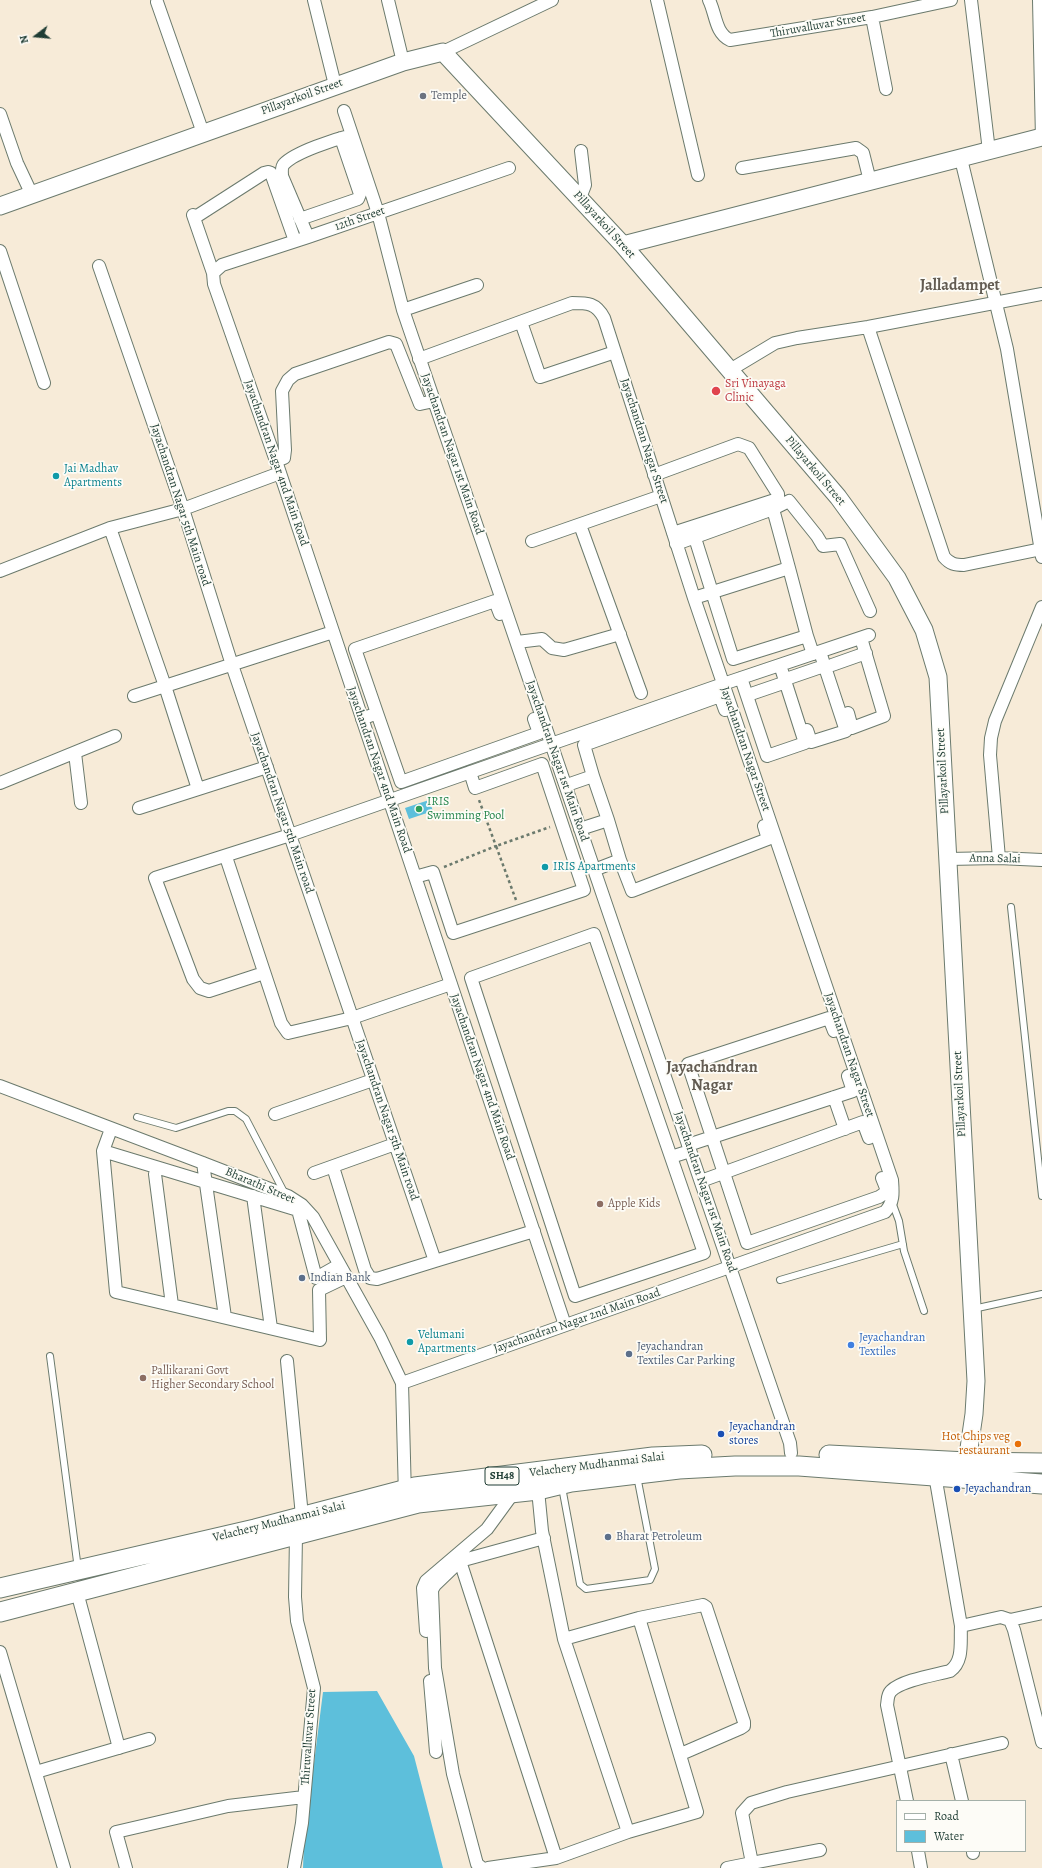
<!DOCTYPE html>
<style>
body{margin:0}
#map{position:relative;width:1042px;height:1868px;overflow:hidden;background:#f7ebd8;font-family:Alegreya,serif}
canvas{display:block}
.legend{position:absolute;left:896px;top:1800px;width:130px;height:52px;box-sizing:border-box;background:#fdfcf7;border:1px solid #a4b0a9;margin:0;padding:5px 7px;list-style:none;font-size:12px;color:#1f3d34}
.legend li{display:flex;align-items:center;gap:8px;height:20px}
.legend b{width:20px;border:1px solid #a4b0a9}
.north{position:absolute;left:16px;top:16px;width:40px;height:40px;-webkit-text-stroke:3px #fdfcf7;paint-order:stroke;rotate:254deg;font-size:11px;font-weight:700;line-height:16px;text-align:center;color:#1f3d34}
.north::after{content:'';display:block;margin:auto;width:14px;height:18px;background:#1f3d34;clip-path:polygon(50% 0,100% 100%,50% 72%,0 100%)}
</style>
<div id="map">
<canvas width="1042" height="1868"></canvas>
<ul class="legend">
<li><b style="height:5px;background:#fff"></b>Road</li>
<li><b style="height:11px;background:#5dbfdb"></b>Water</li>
</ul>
<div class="north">N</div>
</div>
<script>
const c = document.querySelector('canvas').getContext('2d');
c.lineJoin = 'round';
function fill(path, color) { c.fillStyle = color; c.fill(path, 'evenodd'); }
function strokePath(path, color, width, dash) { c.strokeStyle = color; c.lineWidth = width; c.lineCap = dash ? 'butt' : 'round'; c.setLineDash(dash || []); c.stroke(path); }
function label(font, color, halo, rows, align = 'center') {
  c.font = font + ' Alegreya,serif'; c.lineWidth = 3.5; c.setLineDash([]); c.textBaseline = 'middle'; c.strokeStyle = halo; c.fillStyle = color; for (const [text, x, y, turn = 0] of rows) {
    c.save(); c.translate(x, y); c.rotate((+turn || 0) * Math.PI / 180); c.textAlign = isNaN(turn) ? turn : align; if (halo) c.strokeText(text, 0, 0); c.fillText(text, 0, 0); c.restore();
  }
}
const water = new Path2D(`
 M429 800 433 811 409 819 405 808Z
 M377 1691 414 1756 443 1868H303L304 1842 323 1692Z`);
const path = new Path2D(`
 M444 867 496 846 479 800
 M516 900 496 846 550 827`);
const lane = new Path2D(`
 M1011 907 1042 1196
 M137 1117 176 1128 228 1111H235L246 1119 285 1194
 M892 1202 899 1221 904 1251 924 1311
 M780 1280 903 1244
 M973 1309 1042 1294
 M50 1356 78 1569
 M562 1487 580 1584 586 1589 650 1580 655 1569 637 1476`);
const street = new Path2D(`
 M314 0 335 85
 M388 0 403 62
 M657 0 698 175
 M709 0C716 14 715 33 730 40L872 17 951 0
 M971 0 989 151
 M1039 0 1042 139
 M157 2 203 133
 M872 17 886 89
 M443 52 552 0
 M344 111 378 213 403 310 790 1443 791 1453
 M0 114 17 163 32 195
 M961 159 1007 349 1042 557
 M742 168 856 148 863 153 870 181
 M580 198 585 185 581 151
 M193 215 213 273 214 284 276 461 565 1325
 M194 218 264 173 268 172 271 173 295 241
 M300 219 358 199 360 194 341 138
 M308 237 282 176C282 172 281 167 284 164 295 152 336 139 352 135
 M0 251 44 383
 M99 266 183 509 232 665 435 1261 534 1231
 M213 273 222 265 308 237 509 168
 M403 310 477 285
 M521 322 540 377 615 352
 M868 327 944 557C950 564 955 565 964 565L1041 549
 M730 370 775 343 797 338 868 327 1042 294
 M276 461 284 458 285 450 282 391 288 380 295 374 389 342 396 344 420 404 434 401
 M654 475 738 444 749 448 778 494V499L673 533
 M773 509 789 501 817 536 823 546 840 544 870 611
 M580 525 641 693
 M110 528 165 686 198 789
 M695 538 733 659 807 636 813 654
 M532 541 661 496
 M676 544 773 509 789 568
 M0 571 110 528 183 509 280 473
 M694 598 789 568 807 636
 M517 642 542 639 552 648 564 650 620 634
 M832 665 866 653
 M741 678 767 756 805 743 780 665
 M789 678 824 666
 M748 695 786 682
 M134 696 333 632
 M377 713 401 782 539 733 534 719
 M848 713 852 728 884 716 861 638
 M362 719 377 713 355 649 495 601 500 614
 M807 730 811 742 846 731 820 652
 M75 753 81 803
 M593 776 608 820
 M0 783 115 736
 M567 785 593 776 584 745 720 696 725 710
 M139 808 267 767
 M580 829 608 820 620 860 594 870
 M226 857 281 1023 288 1033 352 1018 451 984
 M999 858 990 755 991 738 995 721 1042 607
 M948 859 999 858 1042 860
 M620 860 632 891 768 839 764 826
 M415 877 433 872 453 933 584 890 542 764 475 788 470 772
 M264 973 209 991 200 988 193 979 155 878 290 835 723 684 869 635
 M834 1031 829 1018 688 1064 747 1243 879 1197 885 1193 886 1188 882 1178
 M0 1086 203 1163 288 1196 302 1205 313 1217 380 1337 402 1383 405 1496
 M834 1097 845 1129
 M275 1114 373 1080
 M111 1129 103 1151 116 1292 320 1340 319 1290 346 1277
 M688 1145 853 1091 848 1076
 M103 1151 298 1210 316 1278 339 1265
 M671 1157 594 934 471 978 575 1296 704 1253 671 1157 690 1151
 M203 1163 225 1317
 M333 1167 365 1270 370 1278 377 1279 435 1261
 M314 1173 395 1144
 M155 1174 172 1305
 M701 1181 863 1122 869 1138
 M253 1196 271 1328
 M287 1361 302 1516
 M402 1383 885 1212C894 1202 893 1193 892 1180L694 598 604 318C596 303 588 303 572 303L419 359
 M935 1475 961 1626 1001 1617 1010 1620 1014 1630 1042 1742
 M538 1490 542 1531 564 1639 628 1832 697 1812 639 1618 564 1639
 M544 1538 460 1561 556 1858 628 1832
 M460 1561 435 1585 432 1590 435 1668 453 1774 477 1864 482 1868
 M77 1592 119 1748
 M639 1618 703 1605 706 1607 744 1722V1726L741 1728 681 1754
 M1010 1620 1042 1613
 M426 1631 423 1588 426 1581 487 1529 514 1492
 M0 1652 64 1868
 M430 1681 436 1752
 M951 1754 962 1801
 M36 1772 149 1739
 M907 1801 887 1705C888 1700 887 1695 891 1691 902 1680 935 1675 950 1671 964 1661 960 1642 961 1626
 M918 1851 921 1868
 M973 1851V1853
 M752 1863 820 1850
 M126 1868 116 1832 228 1806 304 1797
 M294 1868 302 1823 314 1688 297 1621 295 1597 296 1535
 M488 1868 556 1858
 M727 1868 752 1863 742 1813 751 1803 787 1792 1002 1743`);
const secondary = new Path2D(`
 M0 206 403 62 443 52 623 245 838 497 897 578 924 630 938 677 976 1381 974 1414 967 1462
 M623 245 1042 137`);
const primary = new Path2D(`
 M829 1455 967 1462 1042 1463
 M0 1588 255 1529 415 1487 653 1457 702 1455
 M0 1612 418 1503 538 1490 571 1482 679 1469 735 1466H799L1042 1484`);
const markers = [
 [423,96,4,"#6b7280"],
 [716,391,5,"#e0444e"],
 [56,476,4,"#0f9aa8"],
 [419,809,4,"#2e9e5b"],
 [545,867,4,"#0f9aa8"],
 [600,1204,4,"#8d6e63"],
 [302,1278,4,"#5c6f8a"],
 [410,1342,4,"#0f9aa8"],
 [851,1345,4,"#3f7fe0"],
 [629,1354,4,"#5c6f8a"],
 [143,1378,4,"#8d6e63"],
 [721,1434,4,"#1a4fb4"],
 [1018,1444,4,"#e8710a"],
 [957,1489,4,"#1a4fb4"],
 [608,1537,4,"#5c6f8a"]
];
const shields = [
 [502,1476,34]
];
const shieldNames = [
 ["SH48",502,1476]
];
const streetNames = [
 ["Thiruvalluvar Street",818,26,-10],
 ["Pillayarkoil Street",302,97,-20],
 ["12th Street",360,219,-19],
 ["Pillayarkoil Street",604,225,48],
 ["Jayachandran Nagar Street",644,441,72],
 ["Jayachandran Nagar 1st Main Road",452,454,71],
 ["Jayachandran Nagar 4nd Main Road",276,463,71],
 ["Pillayarkoil Street",815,471,50],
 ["Jayachandran Nagar 5th Main road",180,505,72],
 ["Jayachandran Nagar Street",745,749,71],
 ["Jayachandran Nagar 1st Main Road",557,761,71],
 ["Jayachandran Nagar 4nd Main Road",379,770,71],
 ["Pillayarkoil Street",943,771,-93],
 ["Jayachandran Nagar 5th Main road",282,813,71],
 ["Anna Salai",995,859,1],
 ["Jayachandran Nagar Street",849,1055,71],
 ["Jayachandran Nagar 4nd Main Road",482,1077,71],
 ["Pillayarkoil Street",960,1094,-93],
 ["Jayachandran Nagar 5th Main road",387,1120,71],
 ["Bharathi Street",260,1186,23],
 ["Jayachandran Nagar 1st Main Road",705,1192,71],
 ["Jayachandran Nagar 2nd Main Road",577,1321,-19],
 ["Velachery Mudhanmai Salai",597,1465,-7],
 ["Velachery Mudhanmai Salai",279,1522,-14],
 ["Thiruvalluvar Street",309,1737,-86]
];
const worshipNames = [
 ["Temple",431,96]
];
const healthNames = [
 ["Sri Vinayaga",725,384],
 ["Clinic",725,398]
];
const cultureNames = [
 ["Jai Madhav",64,469],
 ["Apartments",64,483],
 ["IRIS Apartments",553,867],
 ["Velumani",418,1335],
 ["Apartments",418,1349]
];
const leisureNames = [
 ["IRIS",427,802],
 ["Swimming Pool",427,816]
];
const educationNames = [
 ["Apple Kids",608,1204],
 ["Pallikarani Govt",151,1371],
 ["Higher Secondary School",151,1385]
];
const serviceNames = [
 ["Indian Bank",310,1278],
 ["Jeyachandran",637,1347],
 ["Textiles Car Parking",637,1361],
 ["Bharat Petroleum",616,1537]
];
const shopNames = [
 ["Jeyachandran",859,1338],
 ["Textiles",859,1352]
];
const transitNames = [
 ["Jeyachandran",729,1427],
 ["stores",729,1441],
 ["Jeyachandran",965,1489]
];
const foodNames = [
 ["Hot Chips veg",1010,1437],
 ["restaurant",1010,1451]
];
const districtNames = [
 ["Jalladampet",960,286],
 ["Jayachandran",712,1068],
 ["Nagar",712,1086]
];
fill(water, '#5dbfdb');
strokePath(lane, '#6b7a6d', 8);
strokePath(street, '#6b7a6d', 14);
strokePath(secondary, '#6b7a6d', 19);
strokePath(primary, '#6b7a6d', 21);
strokePath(path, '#6b7a6d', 2.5, [3, 3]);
strokePath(lane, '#fff', 6);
strokePath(street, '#fff', 12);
strokePath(secondary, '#fff', 17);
strokePath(primary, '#fff', 19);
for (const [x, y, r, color] of markers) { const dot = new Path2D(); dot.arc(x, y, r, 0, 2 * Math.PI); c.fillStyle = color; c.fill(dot); strokePath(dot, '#fdfcf7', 1.5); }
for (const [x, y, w] of shields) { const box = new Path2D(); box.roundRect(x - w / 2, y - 9, w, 18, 3); c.fillStyle = '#fdfcf7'; c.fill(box); strokePath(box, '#1f3d34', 1); }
label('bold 11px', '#1f3d34', null, shieldNames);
label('12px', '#1f3d34', '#fdfcf7', streetNames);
label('12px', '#5b616d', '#fdfcf7', worshipNames, 'left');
label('12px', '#be3a42', '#fdfcf7', healthNames, 'left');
label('12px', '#0d838f', '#fdfcf7', cultureNames, 'left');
label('12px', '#27864d', '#fdfcf7', leisureNames, 'left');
label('12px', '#785e54', '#fdfcf7', educationNames, 'left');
label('12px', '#4e5e75', '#fdfcf7', serviceNames, 'left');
label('12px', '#366cbe', '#fdfcf7', shopNames, 'left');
label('12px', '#164399', '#fdfcf7', transitNames, 'left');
label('12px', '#c56008', '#fdfcf7', foodNames, 'right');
label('bold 16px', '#635c52', '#fdfcf7', districtNames);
</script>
